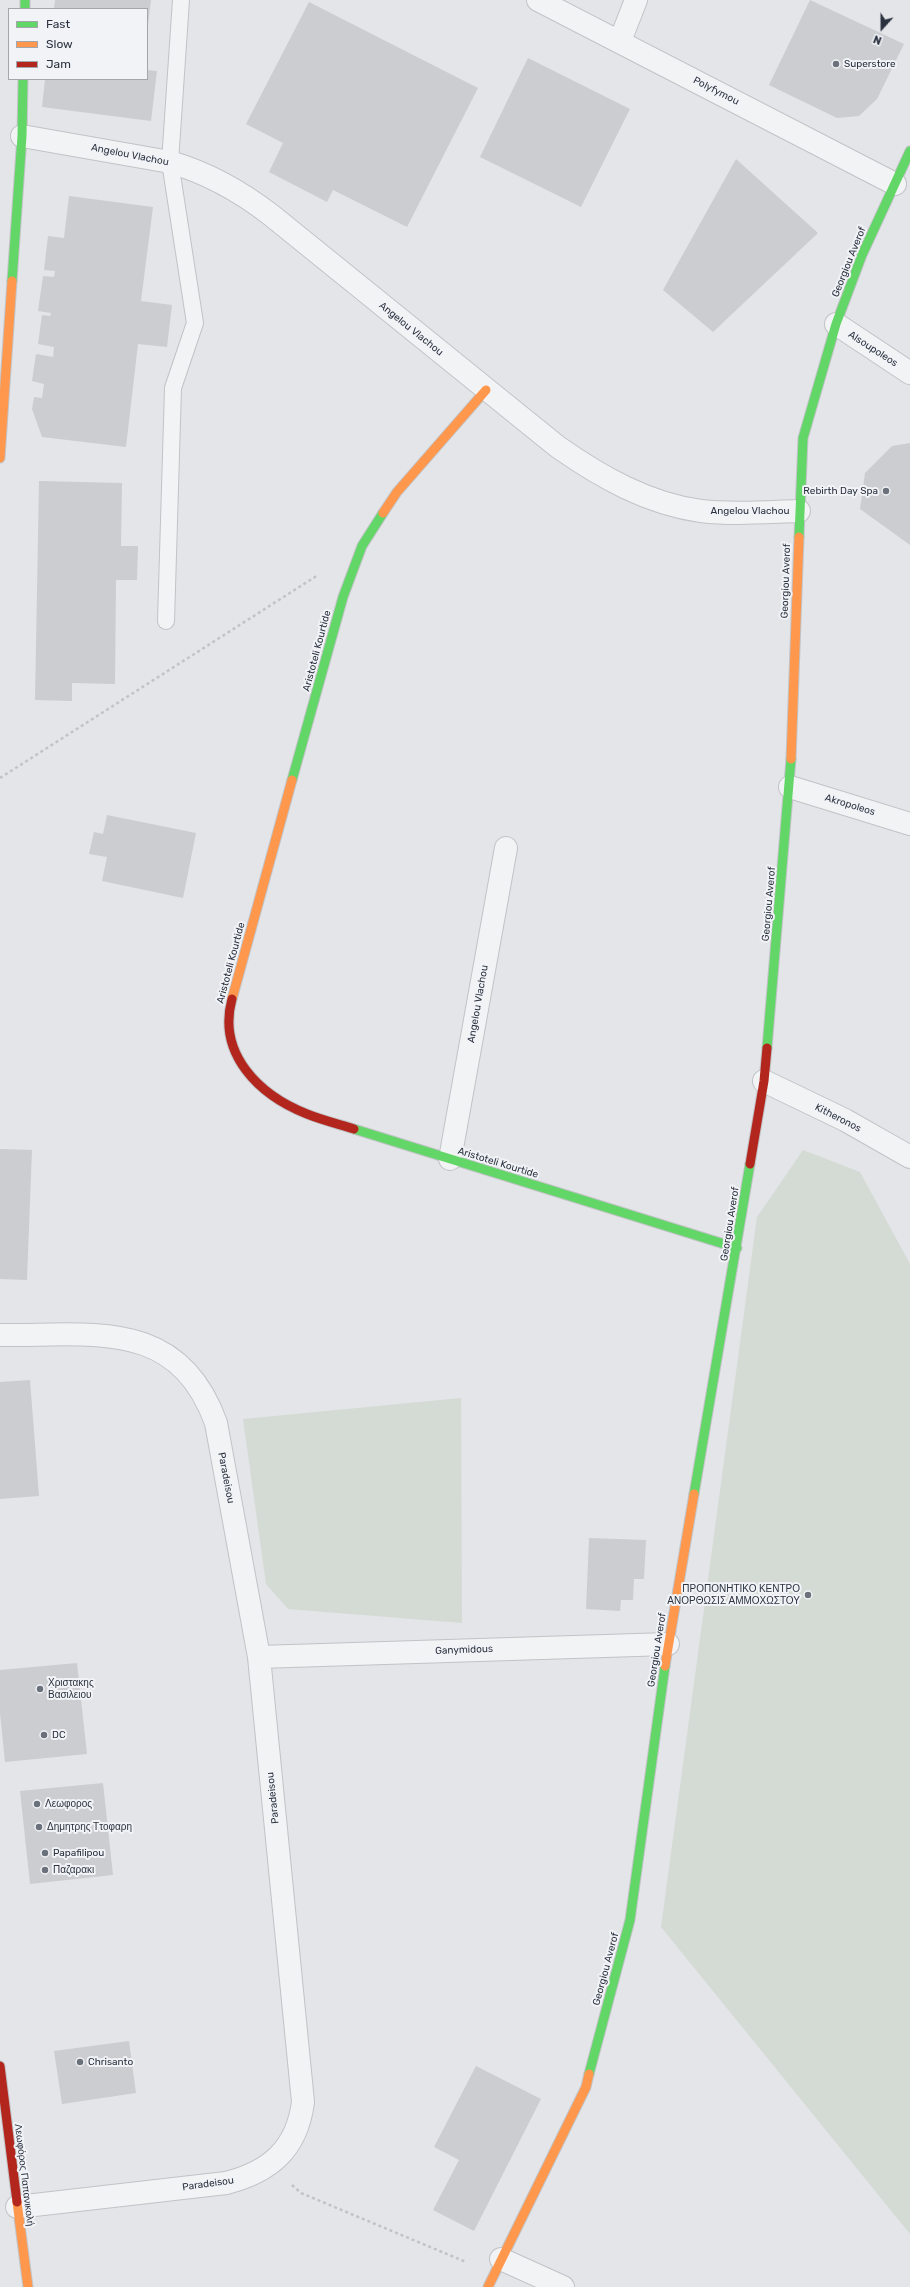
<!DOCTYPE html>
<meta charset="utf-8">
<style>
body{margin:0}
#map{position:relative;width:910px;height:2287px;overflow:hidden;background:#e3e5e8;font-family:Rubik,sans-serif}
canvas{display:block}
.legend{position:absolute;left:8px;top:8px;width:140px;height:72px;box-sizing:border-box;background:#f1f3f7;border:1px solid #a2a6ad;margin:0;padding:5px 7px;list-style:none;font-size:12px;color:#2b323f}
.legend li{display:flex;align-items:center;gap:8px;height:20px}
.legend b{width:20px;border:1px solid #a2a6ad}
.north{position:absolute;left:862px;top:8px;width:40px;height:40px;-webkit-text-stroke:3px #f1f3f7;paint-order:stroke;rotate:201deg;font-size:11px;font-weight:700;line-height:16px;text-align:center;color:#2b323f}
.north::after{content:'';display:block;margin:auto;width:14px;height:18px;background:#2b323f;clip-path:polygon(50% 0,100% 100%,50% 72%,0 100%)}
</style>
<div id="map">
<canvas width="910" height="2287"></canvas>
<ul class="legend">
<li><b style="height:5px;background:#63d668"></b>Fast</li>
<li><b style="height:5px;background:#ff974d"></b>Slow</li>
<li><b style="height:5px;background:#b3261e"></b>Jam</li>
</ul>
<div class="north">N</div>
</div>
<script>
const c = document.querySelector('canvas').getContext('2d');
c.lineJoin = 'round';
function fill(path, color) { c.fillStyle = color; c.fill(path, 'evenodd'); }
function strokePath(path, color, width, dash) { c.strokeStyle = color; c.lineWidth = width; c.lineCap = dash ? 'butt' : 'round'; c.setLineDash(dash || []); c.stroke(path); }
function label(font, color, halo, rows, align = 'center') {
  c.font = font + ' Rubik,sans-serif'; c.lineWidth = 4; c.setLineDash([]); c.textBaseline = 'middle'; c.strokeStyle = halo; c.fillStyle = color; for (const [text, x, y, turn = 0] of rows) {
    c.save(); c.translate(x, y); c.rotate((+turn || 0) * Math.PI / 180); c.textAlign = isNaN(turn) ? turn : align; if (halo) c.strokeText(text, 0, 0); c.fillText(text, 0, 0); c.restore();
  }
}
const green = new Path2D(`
 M803 1150 860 1172 910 1264V2234L661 1927 757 1217Z
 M461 1398 462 1623 288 1609 266 1584 243 1419Z`);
const building = new Path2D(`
 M55 0H151L148 25 147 9H54Z
 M810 0 904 44 877 99 859 116 837 118 769 85Z
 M309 2 478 88 407 227 333 190 327 202 269 172 283 143 246 124Z
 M528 58 630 109 581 207 480 157Z
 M147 70 157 71 151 121 42 107 45 79H147Z
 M736 159 818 233 713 332 663 290Z
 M69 196 153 207 141 301 172 305 167 347 138 344 126 447 42 437 32 409 34 397 42 398 44 384 32 381 36 354 53 357 54 347 38 344 42 315 50 316 51 313 38 311 43 276 54 277 55 271 44 270 48 236 64 238Z
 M910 443V545L860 509 865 473 892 446Z
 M39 481 122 483 121 546H138L137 580H116L115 684 72 683V701L35 700Z
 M107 815 196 833 183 898 102 881 107 857 89 854 94 832 103 834Z
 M0 1149 32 1150 27 1280 0 1279Z
 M30 1380 39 1496 0 1499V1382Z
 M589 1538 646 1540 644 1579H634L633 1600H621L620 1611 586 1609Z
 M77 1663 87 1754 5 1762 0 1713V1670Z
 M103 1783 113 1875 30 1884 20 1791Z
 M129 2041 136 2093 62 2104 54 2051Z
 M476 2066 541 2099 474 2231 433 2210 459 2160 434 2147Z`);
const path = new Path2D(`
 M0 778 318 575
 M292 2185 301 2193 466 2262`);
const lane = new Path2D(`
 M166 621 173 388 195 323 170 162 181 0`);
const street = new Path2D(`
 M538 0 895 184
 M620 41 636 0
 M22 136 170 162C208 173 240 191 271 215L558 447C601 477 648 504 701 511 733 515 767 512 799 511
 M836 324 910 373
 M790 787 910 824
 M764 1081 845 1120 910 1157
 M450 1159 506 848
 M0 1335C92 1336 178 1317 216 1423L259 1657 303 2102C297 2149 270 2172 226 2183L17 2207
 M259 1657 668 1644
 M501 2259 563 2287`);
const fast = new Path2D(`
 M25 0V9
 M12 281 22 136 23 79
 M799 537 803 438 836 324 862 255 910 151
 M292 780 343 597 362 546 383 513
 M767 1048 791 759
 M354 1129 737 1248
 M694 1494 750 1164
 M589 2074 630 1920 665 1666`);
const slow = new Path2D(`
 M0 458 12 281
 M383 513 397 492 486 390
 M791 759 799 537
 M232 999 292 780
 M665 1666 694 1494
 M17 2202 28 2287
 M488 2287 586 2087 589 2074`);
const jam = new Path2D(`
 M232 999C217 1054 259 1095 307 1114 322 1120 338 1124 354 1129
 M750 1164 764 1081 767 1048
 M0 2066 17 2202`);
const markers = [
 [836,64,4,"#6b717a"],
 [886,491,4,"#6b717a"],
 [808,1595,4,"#6b717a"],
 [40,1689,4,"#6b717a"],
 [44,1735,4,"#6b717a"],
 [37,1804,4,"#6b717a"],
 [39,1827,4,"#6b717a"],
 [45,1853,4,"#6b717a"],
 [45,1870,4,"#6b717a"],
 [80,2062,4,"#6b717a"]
];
const poiNames = [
 ["Superstore",844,64],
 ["Rebirth Day Spa",878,491,"right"],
 ["ΠΡΟΠΟΝΗΤΙΚΟ ΚΕΝΤΡΟ",800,1589,"right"],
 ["ΑΝΟΡΘΩΣΙΣ ΑΜΜΟΧΩΣΤΟΥ",800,1601,"right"],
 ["Χριστακης",48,1683],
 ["Βασιλειου",48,1695],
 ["DC",52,1735],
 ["Λεωφορος",45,1804],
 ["Δημητρης Ττοφαρη",47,1827],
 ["Papafilipou",53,1853],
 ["Παζαρακι",53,1870],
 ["Chrisanto",88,2062]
];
const streetNames = [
 ["Polyfymou",716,91,27],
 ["Angelou Vlachou",130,155,11],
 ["Georgiou Averof",849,262,-68],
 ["Angelou Vlachou",411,329,39],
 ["Alsoupoleos",873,349,33],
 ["Angelou Vlachou",750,511],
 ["Georgiou Averof",786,581,-88],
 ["Aristoteli Kourtide",317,651,-75],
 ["Akropoleos",850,805,17],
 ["Georgiou Averof",769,904,-85],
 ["Aristoteli Kourtide",231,963,-75],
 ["Angelou Vlachou",478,1004,-80],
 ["Kitheronos",838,1118,27],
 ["Aristoteli Kourtide",498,1163,17],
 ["Georgiou Averof",730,1224,-81],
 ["Paradeisou",226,1478,79],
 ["Ganymidous",464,1650,-2],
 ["Georgiou Averof",657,1650,-81],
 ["Paradeisou",273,1798,-96],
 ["Georgiou Averof",606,1969,-75],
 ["Λεωφόρος Παπανικολή",24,2175,83],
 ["Paradeisou",208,2184,-8]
];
fill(green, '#d4dbd4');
fill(building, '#cbcdd0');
strokePath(lane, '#c1c3c6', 18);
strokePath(street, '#c1c3c6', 24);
strokePath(fast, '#c1c3c6', 11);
strokePath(slow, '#c1c3c6', 11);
strokePath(jam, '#c1c3c6', 11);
strokePath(path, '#c2c3c8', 2.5, [3, 3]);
strokePath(lane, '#f2f3f5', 16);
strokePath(street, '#f2f3f5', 22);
strokePath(fast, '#63d668', 9);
strokePath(slow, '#ff974d', 9);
strokePath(jam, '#b3261e', 9);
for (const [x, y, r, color] of markers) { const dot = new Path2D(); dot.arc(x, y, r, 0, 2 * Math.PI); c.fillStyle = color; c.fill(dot); strokePath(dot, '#f1f3f7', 1.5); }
label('10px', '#2b323f', '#f1f3f7', poiNames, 'left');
label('10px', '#2b323f', '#f1f3f7', streetNames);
</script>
